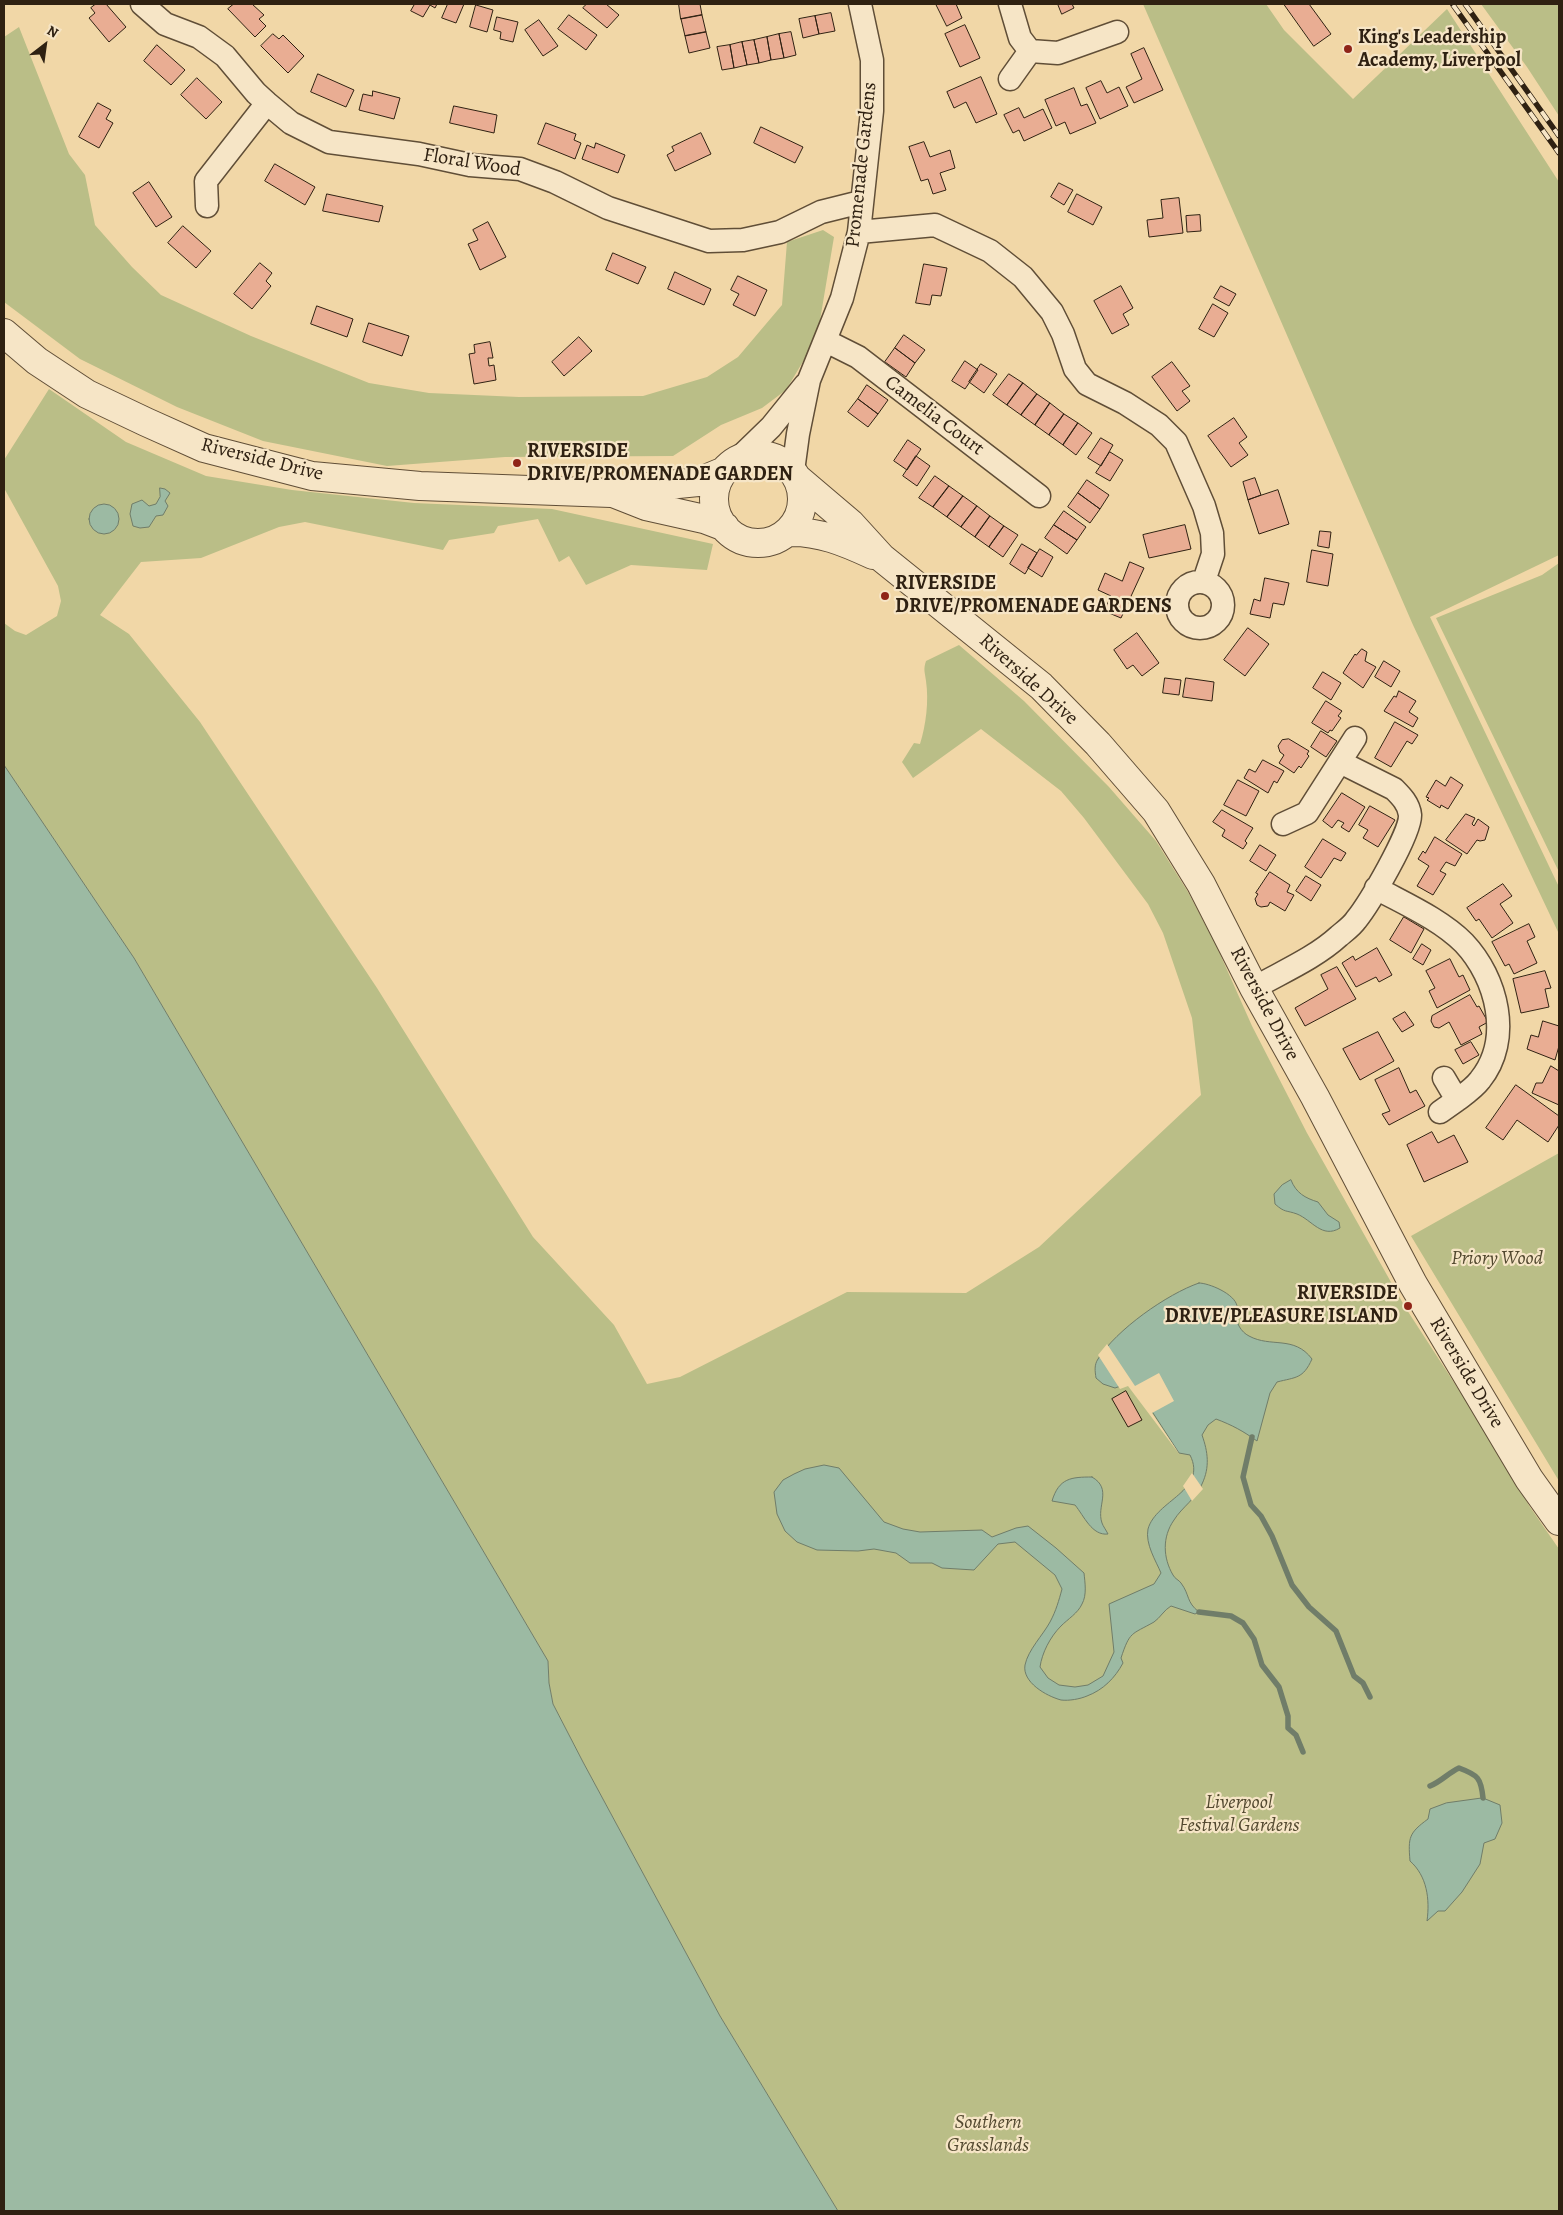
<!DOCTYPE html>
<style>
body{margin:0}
#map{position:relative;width:1563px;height:2215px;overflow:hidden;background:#f1d7a7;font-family:Alegreya,serif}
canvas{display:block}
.frame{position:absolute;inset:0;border:5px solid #2f2112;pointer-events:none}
.north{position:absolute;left:20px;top:20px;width:50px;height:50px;-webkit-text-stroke:4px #f6e5c6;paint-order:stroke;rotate:30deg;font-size:14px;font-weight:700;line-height:20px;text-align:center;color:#2f2112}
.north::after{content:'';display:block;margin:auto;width:18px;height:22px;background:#2f2112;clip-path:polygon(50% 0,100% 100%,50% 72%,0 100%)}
</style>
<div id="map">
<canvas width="1563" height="2215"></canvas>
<div class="frame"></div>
<div class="north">N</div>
</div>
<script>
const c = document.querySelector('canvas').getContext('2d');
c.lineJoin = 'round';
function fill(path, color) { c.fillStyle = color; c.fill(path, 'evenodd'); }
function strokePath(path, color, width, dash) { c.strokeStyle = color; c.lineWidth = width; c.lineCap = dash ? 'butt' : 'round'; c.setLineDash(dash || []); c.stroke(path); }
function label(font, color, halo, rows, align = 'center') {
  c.font = font + ' Alegreya,serif'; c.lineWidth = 4.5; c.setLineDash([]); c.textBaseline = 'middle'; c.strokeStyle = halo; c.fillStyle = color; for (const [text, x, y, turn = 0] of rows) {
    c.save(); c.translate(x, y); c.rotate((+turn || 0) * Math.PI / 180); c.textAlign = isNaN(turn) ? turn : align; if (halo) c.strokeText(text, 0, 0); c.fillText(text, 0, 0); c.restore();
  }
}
const green = new Path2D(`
 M1143 4H1266L1284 30 1353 99 1447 9 1559 182V555L1430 617 1559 887V934L1413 625Z
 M1481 4H1559V116L1527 67Z
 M19 27 69 154 85 175 95 225 132 267 161 295 251 336 369 383 429 393 519 397 643 396 707 377 738 357 782 305 787 242 823 230 834 237 817 338 786 390 762 408 721 425 673 456 505 457 387 466 263 441 177 407 80 359 4 302V37Z
 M49 389 126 442 206 476 292 490 414 503 552 509 713 544 707 570 631 565 586 585 569 556 559 562 538 519 498 526 494 533 449 540 443 550 305 522 279 527 201 558 141 562 100 615 129 634 200 722 377 988 533 1237 614 1325 647 1384 680 1377 847 1292 966 1293 1039 1247 1201 1095 1192 1018 1163 933 1148 904 1084 818 1061 791 981 729 913 778 902 762 914 743 920 744C926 725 929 701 926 681 925 672 923 670 926 661L959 645 1024 701 1109 787 1156 841 1188 892 1216 945 1252 1026 1307 1133 1405 1307 1481 1424 1530 1507 1559 1549V2211H838L720 2016 583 1762 553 1704 549 1683 548 1661 134 958 4 765V623L15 631 26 635 57 616 61 601 58 586 4 488V460Z
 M1559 563V872L1436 618 1542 575Z
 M1559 1153V1481L1411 1236Z`);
const water = new Path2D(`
 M160 488 165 489 170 493 165 501 168 506 163 515 156 516 149 527 140 528 133 526 130 514 132 504 142 500 149 506 156 504 160 497Z
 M89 519a15 15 0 1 1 30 0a15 15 0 1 1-30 0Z
 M4 765 134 958 548 1661 549 1683 553 1704 583 1762 720 2016 838 2211H4Z
 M1291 1180C1296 1193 1305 1198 1318 1202L1328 1215 1339 1222 1340 1228C1322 1239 1312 1220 1297 1214 1286 1210 1285 1213 1275 1204L1274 1194 1282 1185Z
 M1199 1283C1209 1283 1235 1294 1237 1306 1237 1306 1236 1313 1236 1314 1236 1323 1241 1332 1249 1336 1271 1348 1294 1335 1312 1359 1303 1379 1296 1377 1277 1382L1270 1393 1257 1441C1243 1431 1232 1425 1216 1419L1208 1425 1202 1435C1208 1452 1210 1467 1202 1484 1196 1499 1182 1507 1174 1520 1162 1537 1163 1558 1173 1575 1175 1579 1179 1580 1181 1583 1190 1595 1186 1602 1199 1612L1195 1614 1171 1606C1164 1610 1160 1618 1154 1622 1131 1635 1130 1631 1121 1658L1123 1663C1115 1678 1103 1690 1087 1696 1080 1699 1069 1701 1061 1700 1046 1696 1022 1682 1025 1665 1028 1650 1043 1635 1050 1622 1056 1611 1059 1600 1062 1589L1055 1575 1015 1542 998 1544 974 1570 942 1568 932 1563H910L896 1553 874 1549 858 1551 817 1550 797 1542 785 1531 777 1514 774 1492 783 1480 794 1474 805 1469 824 1465 839 1468 884 1522 903 1529 920 1532 982 1530 992 1537 1016 1528 1028 1526 1056 1548 1084 1573C1085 1583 1087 1595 1082 1604 1078 1613 1068 1619 1061 1626 1050 1637 1042 1653 1040 1667L1048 1678 1059 1685 1075 1687 1088 1685 1103 1676 1114 1652 1109 1604 1154 1584 1161 1573C1156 1561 1145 1544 1148 1529 1156 1500 1208 1491 1190 1455L1179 1453 1153 1413 1129 1383 1115 1388 1103 1384 1096 1378C1095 1371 1094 1365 1098 1359 1116 1330 1167 1294 1199 1283Z
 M1092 1477C1113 1489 1096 1506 1102 1523 1103 1526 1106 1530 1108 1534 1092 1536 1084 1516 1075 1505L1052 1501C1059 1478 1071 1477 1092 1477Z
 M1483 1798 1500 1805 1502 1823 1495 1839 1484 1843 1480 1864 1462 1892 1445 1911H1438L1427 1921C1430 1899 1427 1876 1410 1861 1408 1837 1409 1833 1428 1819L1430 1809 1446 1803Z`);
const pier = new Path2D(`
 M1107 1344 1135 1386 1159 1373 1174 1401 1152 1413 1180 1455 1128 1386 1120 1389 1098 1355Z
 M1192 1473 1203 1489 1192 1501 1183 1486Z`);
const stream = new Path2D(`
 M1252 1437 1243 1477 1251 1505 1261 1516 1272 1536 1292 1585 1309 1607 1336 1631 1354 1676 1363 1683 1370 1697
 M1199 1612 1231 1616 1243 1623 1254 1639 1262 1665 1279 1687 1288 1716V1728L1296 1735 1303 1752
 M1430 1786C1442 1781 1448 1773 1459 1768 1478 1775 1481 1778 1483 1798`);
const building = new Path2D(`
 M96 4H106L126 27 109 42 89 18 95 13 91 8Z
 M234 4H252L264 15 259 19 266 26 255 37 228 9Z
 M415 4H437L435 8 430 5 423 17 411 11Z
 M448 4H464L456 23 442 18Z
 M587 4H606L619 15 607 28 583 8Z
 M679 4H700L702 15 681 19Z
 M936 4H956L962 18 947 26Z
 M1058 4H1072L1074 8 1062 14Z
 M1284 4H1309L1331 34 1314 46Z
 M476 5 493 10 487 32 470 27Z
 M831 13 835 31 819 34 815 16Z
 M569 15 597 35 586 50 558 29Z
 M702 15 706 32 685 36 681 19Z
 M815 16 819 34 803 38 799 19Z
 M497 17 518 22 513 42 500 39 501 32 494 30Z
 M539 20 558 46 543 56 525 30Z
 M965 25 980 58 960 67 945 34Z
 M706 32 710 48 689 53 685 36Z
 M791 32 796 55 784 58 779 34Z
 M273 34 279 39 283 35 304 56 288 73 261 46Z
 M779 34 784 58 771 60 767 37Z
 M767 37 771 60 759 63 754 40Z
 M754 40 759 63 747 65 742 42Z
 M742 42 747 65 734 68 730 45Z
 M157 45 185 70 171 85 144 61Z
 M730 45 734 68 722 70 717 47Z
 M1144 48 1163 90 1134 103 1126 87 1142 79 1131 54Z
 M318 74 354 90 346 107 311 92Z
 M981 77 997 114 976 123 966 102 954 108 947 92Z
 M197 78 222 102 206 119 181 95Z
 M1101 81 1107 93 1119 87 1128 106 1100 119 1086 88Z
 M1074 88 1081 106 1087 104 1096 123 1070 134 1065 122 1056 126 1045 100Z
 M373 91 400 98 394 119 359 110 363 94 372 96Z
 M98 103 111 110 106 119 113 123 99 148 79 137Z
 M454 106 497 115 494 133 450 123Z
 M1019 108 1024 118 1043 109 1052 128 1024 141 1019 130 1013 133 1004 115Z
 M546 123 576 134 574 140 581 143 575 159 538 144Z
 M761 127 803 147 795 163 754 143Z
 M701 133 711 154 675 171 667 155 674 151 672 147Z
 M924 142 930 157 950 150 955 168 940 173 946 190 933 194 928 179 921 181 909 147Z
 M596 143 625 155 618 173 582 159 587 145 594 148Z
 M275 164 315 187 305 205 265 181Z
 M149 182 172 217 156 227 133 193Z
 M1059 183 1073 190 1064 205 1051 197Z
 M327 194 383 206 379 222 323 211Z
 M1077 194 1102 207 1093 225 1068 212Z
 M1179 198 1183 233 1149 237 1147 220 1163 218 1161 200Z
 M1200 215 1201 231 1187 232 1186 216Z
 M488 222 506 257 480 270 468 244 478 240 473 230Z
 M183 226 211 251 196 268 168 243Z
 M613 253 646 267 638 284 606 270Z
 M260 263 272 273 266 281 271 286 252 309 234 294Z
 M924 264 947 268 941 296 932 295 930 305 916 303Z
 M675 272 711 289 704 305 668 289Z
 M738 276 767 290 755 316 733 305 739 294 731 290Z
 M1121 286 1133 308 1123 314 1129 325 1112 334 1094 301Z
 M1221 286 1236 294 1229 306 1214 298Z
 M1213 304 1228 313 1214 337 1199 329Z
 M317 306 353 319 347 337 311 324Z
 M369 323 409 336 402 356 363 342Z
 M904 335 925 350 915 363 895 348Z
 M579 337 592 351 564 376 552 362Z
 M490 342 493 358H488L489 366 494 365 496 380 474 384 469 354 475 353 474 345Z
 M895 348 915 363 906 377 885 362Z
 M965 361 978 370 965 389 952 381Z
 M1172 362 1190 386 1182 391 1190 401 1177 411 1152 377Z
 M981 364 997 374 984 393 969 382Z
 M1009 374 1023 383 1007 405 993 395Z
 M1023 383 1037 394 1021 415 1007 405Z
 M867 385 888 400 878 414 858 399Z
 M1037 394 1050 403 1035 425 1021 415Z
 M858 399 878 414 868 427 848 412Z
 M1050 403 1064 414 1049 435 1035 425Z
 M1064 414 1078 423 1063 445 1049 435Z
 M1234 418 1247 437 1239 443 1248 455 1231 467 1208 436Z
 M1078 423 1092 433 1076 455 1063 445Z
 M1101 438 1113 445 1101 466 1088 458Z
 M908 440 921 449 907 470 894 461Z
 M1110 452 1123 460 1110 481 1096 473Z
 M916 456 930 466 917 486 903 476Z
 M935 476 949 486 933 507 919 498Z
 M1255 478 1261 495 1248 500 1243 482Z
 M1087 480 1109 495 1100 509 1078 493Z
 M949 486 963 496 947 517 933 507Z
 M1278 490 1289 524 1259 534 1248 500Z
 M1078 493 1100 509 1090 523 1068 507Z
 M963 496 977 506 961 527 947 517Z
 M977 506 990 516 975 537 961 527Z
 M1064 511 1086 527 1077 540 1054 525Z
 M990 516 1004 526 989 547 975 537Z
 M1054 525 1077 540 1067 554 1045 538Z
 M1185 525 1191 549 1149 558 1143 535Z
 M1004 526 1018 535 1003 557 989 547Z
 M1320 531 1331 532 1329 548 1318 546Z
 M1022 544 1037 553 1025 574 1010 564Z
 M1040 549 1053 557 1042 577 1028 568Z
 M1312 550 1333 554 1328 586 1307 582Z
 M1130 562 1144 568 1121 618 1104 611 1111 596 1098 590 1105 573 1122 581Z
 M1265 578 1289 583 1284 605 1273 603 1270 618 1250 614 1254 599 1260 601Z
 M1248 628 1269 644 1245 676 1224 660Z
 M1137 633 1159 663 1142 676 1133 665 1127 669 1114 650Z
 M1362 649 1367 652 1365 661 1376 667 1363 688 1343 673 1355 654 1356 655Z
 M1384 661 1400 671 1391 687 1375 677Z
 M1323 672 1341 683 1331 700 1313 688Z
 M1165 678 1181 680 1179 695 1163 693Z
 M1186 678 1214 682 1212 701 1183 697Z
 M1399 691 1416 701 1409 712 1418 718 1413 727 1384 711 1394 696 1396 697Z
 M1326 701 1342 711 1338 716 1341 718 1332 731 1330 730 1328 733 1312 723Z
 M1395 722 1418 735 1412 744 1407 741 1391 767 1375 758Z
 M1321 731 1337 741 1326 757 1311 747Z
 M1289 739 1309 751 1307 754 1309 756 1301 768 1299 766 1294 773 1279 763 1284 755 1280 752 1278 746 1282 740Z
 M1263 760 1284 771 1277 783 1274 781 1268 793 1244 778 1249 769 1255 772Z
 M1451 777 1463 785 1448 809 1441 805 1440 808 1427 800 1429 798 1426 797 1436 780 1445 786Z
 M1238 780 1259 791 1246 816 1224 805Z
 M1342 793 1365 807 1349 832 1341 827 1344 823 1338 820 1332 828 1323 821Z
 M1370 806 1395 820 1378 847 1363 838 1368 830 1359 825Z
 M1222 810 1253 828 1245 841 1247 843 1243 849 1222 836 1225 830 1213 822Z
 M1466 814 1475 818 1472 824 1474 826 1478 819 1489 827 1485 840 1480 841 1477 840 1467 854 1446 840Z
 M1435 837 1462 854 1455 866 1446 862 1440 871 1446 874 1433 895 1417 886 1429 866 1418 859 1423 851 1425 853Z
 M1323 839 1346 853 1341 861 1334 858 1321 878 1305 867Z
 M1260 845 1276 855 1266 871 1250 861Z
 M1270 872 1290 885 1287 892 1294 895 1285 911 1270 902 1268 906 1261 907 1257 905 1255 899 1258 894 1256 893Z
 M1306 876 1321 885 1311 901 1296 891Z
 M1503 884 1512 896 1500 904 1513 923 1492 938 1479 919 1476 921 1467 908Z
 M1404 917 1424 929 1411 953 1390 940Z
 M1529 924 1535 937 1527 941 1537 963 1514 974 1509 964 1505 966 1492 942Z
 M1422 944 1431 950 1423 965 1413 959Z
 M1377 948 1392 975 1379 982 1376 977 1356 987 1342 963 1353 956 1355 960Z
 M1450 959 1459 977 1463 975 1470 990 1437 1008 1429 991 1435 988 1426 971Z
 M1337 967 1356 999 1305 1026 1295 1008 1328 989 1321 975Z
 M1545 971 1551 988 1545 989 1549 1007 1521 1013 1513 979Z
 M1470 995 1477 1007 1479 1006 1488 1022 1479 1027 1482 1034 1461 1045 1449 1022 1439 1028 1434 1027 1431 1021 1432 1016Z
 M1405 1012 1414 1025 1402 1032 1393 1019Z
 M1543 1021 1559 1026V1046L1555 1060 1527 1049 1531 1035 1538 1037Z
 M1378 1032 1394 1061 1360 1080 1343 1049Z
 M1471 1042 1479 1055 1463 1064 1455 1050Z
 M1551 1066 1559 1071V1105L1532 1093 1536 1083H1542Z
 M1399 1068 1410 1093 1416 1090 1425 1106 1389 1125 1382 1114 1390 1111 1375 1080Z
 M1516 1085 1559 1116V1125L1548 1142 1517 1120 1503 1140 1486 1128Z
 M1432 1132 1438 1143 1454 1135 1468 1162 1424 1182 1407 1145Z
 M1126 1391 1142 1420 1128 1427 1112 1399Z`);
const minor = new Path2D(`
 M142 4 165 24 199 37 225 56 256 93 267 103 291 123 329 142 419 154 470 165 520 169 555 182 608 208 709 241 743 240 780 232 821 212 861 202
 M1010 4 1020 38 1030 51 1058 53 1117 32
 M1010 79 1030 51
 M207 206 206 181 267 103
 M859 232 935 225 990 251 1023 277 1052 312 1063 334 1075 369 1087 384 1125 403 1159 425 1176 442 1204 506 1212 533 1213 554 1204 581
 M826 341 858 357 1039 496
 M738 459 771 427 805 385
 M793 471 798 434 809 380 842 298 859 232 872 111V60L860 4
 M1177 605a23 23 0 1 1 46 0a23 23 0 1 1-46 0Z
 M1283 824 1307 813 1355 738
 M1376 888C1405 904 1440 919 1464 943 1497 978 1513 1039 1480 1080 1474 1088 1465 1094 1457 1100
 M1254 988C1282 972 1315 958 1339 936 1345 931 1352 926 1356 920 1369 904 1411 833 1410 815 1409 804 1401 796 1394 789L1340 762
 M1440 1112 1457 1100 1444 1078`);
const tertiary = new Path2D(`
 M4 333 37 361 87 394 146 422 204 448 312 476 420 486 611 493 648 487 698 482 722 472
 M714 499a44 44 0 1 1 88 0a44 44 0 1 1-88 0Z
 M798 479 851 524 882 558 1041 686 1098 744 1156 811 1201 884 1254 988 1315 1097 1413 1284 1529 1479 1559 1521
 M613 493 646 506 704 519 725 527
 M788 532C819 531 845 542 873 555`);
const rail = new Path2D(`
 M1465 4 1559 136
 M1453 5 1559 153`);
const markers = [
 [1348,49,5,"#8f2418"],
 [517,463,5,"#8f2418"],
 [885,596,5,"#8f2418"],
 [1408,1306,5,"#8f2418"]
];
const poiNames = [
 ["King's Leadership",1358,38],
 ["Academy, Liverpool",1358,61],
 ["RIVERSIDE",527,452],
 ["DRIVE/PROMENADE GARDEN",527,475],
 ["RIVERSIDE",895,584],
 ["DRIVE/PROMENADE GARDENS",895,607],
 ["RIVERSIDE",1398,1294,"right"],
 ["DRIVE/PLEASURE ISLAND",1398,1317,"right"]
];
const streetNames = [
 ["Floral Wood",472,163,9],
 ["Promenade Gardens",862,165,-84],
 ["Camelia Court",934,416,37],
 ["Riverside Drive",262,460,14],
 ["Riverside Drive",1028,680,42],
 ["Riverside Drive",1264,1004,62],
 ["Riverside Drive",1466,1373,59]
];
const parkNames = [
 ["Priory Wood",1497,1259],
 ["Liverpool",1239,1803],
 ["Festival Gardens",1239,1826],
 ["Southern",988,2123],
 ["Grasslands",988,2146]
];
fill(green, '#babe87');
fill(water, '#9cbaa3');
strokePath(water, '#707d69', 1);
fill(pier, '#f1d7a7');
strokePath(stream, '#707d69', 5.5);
fill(building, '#e9ad93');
strokePath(building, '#2f2112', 1);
strokePath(minor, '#604e37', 25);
strokePath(tertiary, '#604e37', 30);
strokePath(minor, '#f6e5c6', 22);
strokePath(tertiary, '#f6e5c6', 28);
strokePath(rail, '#2f2112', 5.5);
strokePath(rail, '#f6e5c6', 4, [11]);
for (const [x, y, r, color] of markers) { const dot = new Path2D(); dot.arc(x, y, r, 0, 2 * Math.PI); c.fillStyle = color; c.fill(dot); strokePath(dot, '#f6e5c6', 2); }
label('bold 20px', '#2f2112', '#f6e5c6', poiNames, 'left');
label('20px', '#2f2112', '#f6e5c6', streetNames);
label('italic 20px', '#52482f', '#f6e5c6', parkNames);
</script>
